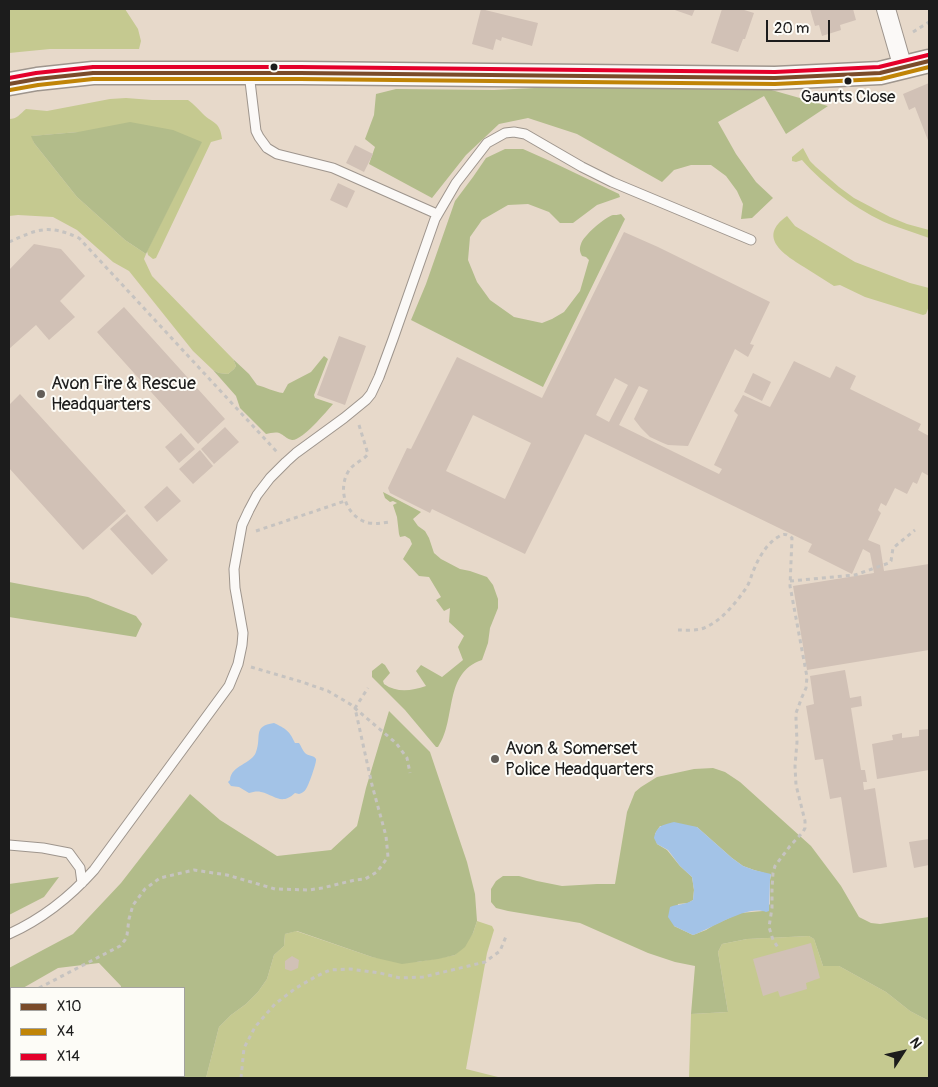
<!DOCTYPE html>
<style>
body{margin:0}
#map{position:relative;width:938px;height:1087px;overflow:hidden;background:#e7d9ca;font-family:Pangolin,sans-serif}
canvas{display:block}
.frame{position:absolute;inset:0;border:10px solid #1c1c1c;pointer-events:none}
.legend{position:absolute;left:10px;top:987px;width:175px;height:90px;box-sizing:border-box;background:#fdfcf7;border:1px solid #a3a29f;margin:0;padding:6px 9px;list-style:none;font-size:15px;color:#1c1c1c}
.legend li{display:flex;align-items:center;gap:10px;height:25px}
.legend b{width:25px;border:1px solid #a3a29f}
.north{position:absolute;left:878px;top:1027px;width:50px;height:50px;-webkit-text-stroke:4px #fdfcf7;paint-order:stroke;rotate:55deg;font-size:14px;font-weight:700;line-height:20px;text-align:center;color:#1c1c1c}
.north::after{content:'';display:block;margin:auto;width:18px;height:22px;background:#1c1c1c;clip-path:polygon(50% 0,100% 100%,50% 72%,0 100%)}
.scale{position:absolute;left:766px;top:20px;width:64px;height:22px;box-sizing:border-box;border:2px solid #1c1c1c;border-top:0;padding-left:6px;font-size:15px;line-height:18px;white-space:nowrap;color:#1c1c1c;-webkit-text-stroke:4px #fdfcf7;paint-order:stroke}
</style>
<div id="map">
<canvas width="938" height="1087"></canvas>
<div class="frame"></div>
<ul class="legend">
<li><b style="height:6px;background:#7a4b2a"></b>X10</li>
<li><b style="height:6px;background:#c08407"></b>X4</li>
<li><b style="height:6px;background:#e4002b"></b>X14</li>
</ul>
<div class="north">N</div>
<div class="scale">20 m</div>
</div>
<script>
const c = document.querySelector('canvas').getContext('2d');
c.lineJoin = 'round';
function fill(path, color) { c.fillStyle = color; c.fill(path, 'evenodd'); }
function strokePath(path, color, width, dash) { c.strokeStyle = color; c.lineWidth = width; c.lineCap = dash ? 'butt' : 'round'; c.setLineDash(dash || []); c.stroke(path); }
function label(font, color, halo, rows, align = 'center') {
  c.font = font + ' Pangolin,sans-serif'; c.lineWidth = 4; c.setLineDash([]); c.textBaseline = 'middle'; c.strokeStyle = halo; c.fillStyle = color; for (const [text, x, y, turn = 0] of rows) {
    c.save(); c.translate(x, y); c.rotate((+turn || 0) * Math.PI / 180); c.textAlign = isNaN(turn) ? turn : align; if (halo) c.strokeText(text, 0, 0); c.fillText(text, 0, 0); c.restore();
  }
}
const green = new Path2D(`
 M9 9H125L138 29 141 41 139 49H50L9 53Z
 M126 98 152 100H188C194 104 198 109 203 114 213 124 220 121 222 139L211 142 156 258 153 259 148 255 147 251 201 142 78 132 32 136 34 143 77 197 125 240 146 254 144 259 152 276 233 359 236 366 234 369 228 374 219 373 213 370 193 351 129 271 113 262 77 230 53 217 18 215 9 216V119C17 119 20 114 26 109L47 111 110 99Z
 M803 148 810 161 816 167 839 187 854 198 890 217 907 224 929 230V238C916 233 902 229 889 224 858 211 824 185 802 160L796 162 792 161V157Z
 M787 216 795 226 855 262 910 283 929 288V306L926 314 923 315 865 297 840 285 834 286C824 280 814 273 804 267 783 254 757 237 787 216Z
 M477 921 492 926 494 930 487 953 466 1069 502 1078H206L219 1027 231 1015 246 1004 258 992 267 979 274 955 284 946 285 934 296 931 372 957 417 962 455 955 473 933Z
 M809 936 814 939 823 966H839L886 992 910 1011 929 1021V1078H689L691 1014 728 1012 718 952 722 944 747 939Z`);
const forest = new Path2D(`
 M555 87H614L768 89 828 106 786 134 764 96 718 122 736 154 756 182 773 198 752 218 741 219 743 204 737 191 726 176 711 165H691L674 170 662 182 577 134 528 118 499 124 466 155 432 198 369 164 375 147 365 139 374 115 376 94 396 89 494 90Z
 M130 122 173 130 202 142 146 254 125 240 77 197 34 143 31 136 78 132Z
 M505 149H523L550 161 619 194 620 197 597 205 573 223H560L549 212 528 204 508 205 482 220 470 237 468 260 477 282 490 300 514 317 542 323 552 319 564 312 580 291 589 260 586 257 582 256C580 252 579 249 581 244 583 236 605 217 613 215 614 215 619 215 621 214L625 219 543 387 411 320 426 284 455 201 473 177 486 158Z
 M324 356 328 359 314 395 315 398 333 404C326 412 302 441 292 440 287 439 285 436 281 434 277 431 271 433 266 434L240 408 236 396 213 370 219 373 228 374 234 369 236 366 233 359 249 374 257 385C266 387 274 392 283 393L288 384 311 372Z
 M383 492 421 512 413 519 418 526 425 531 429 538 434 553 441 559 460 569 470 571 487 577 493 585 498 599V608L490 628 488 643 482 660C443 673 457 719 438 747H436L405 710 372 677V671L382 663 385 665 390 673 383 681 384 684C397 693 411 691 426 686L416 671 421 665 442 677 463 660 458 647 464 636 449 622 450 608 444 611 436 600 441 597 429 577 419 576 403 559 412 544 410 539 405 536 400 537 399 534 397 517 393 505 397 503 393 501 390 502 385 498Z
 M9 582 88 597 136 616 142 624 136 637 9 617Z
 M389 711 430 752 467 862 475 894 477 921 473 933 465 947 455 955 438 959 402 964 372 957 297 931 285 934 284 946 274 955 267 979 258 992 246 1004 231 1015 219 1027 206 1078H118L119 1076H184V988H121V986L99 963 58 968 23 988H11V995L9 997V968L73 934 121 883 190 794 220 820 277 856 331 850 357 826 366 788Z
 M713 768 725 772 740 782 811 846 841 886 859 917 871 923 880 924 929 917V1021L910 1011 886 992 839 966H823L814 939 809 936 747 939 722 944 718 952 728 1012 691 1014 695 966 675 962 648 953 580 923 508 911 496 908 491 902V889L496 881 503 876H519L537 881 562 886 597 884H615L627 812 635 792 641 787 657 777 694 769ZM660 826 697 827 732 858 743 866 754 870 771 875 770 880V904L763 911 740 913 714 925 706 930 693 935 674 926 678 904 688 903 693 900 694 890 692 877 680 866 667 850 657 844 655 834Z
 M59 877 44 897 9 915V884Z`);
const water = new Path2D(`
 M274 723C286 729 289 730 295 743H299C301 746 303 751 305 753 308 756 314 755 316 759 317 762 308 787 306 789 304 792 302 793 299 794L295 793C281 806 275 795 261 792 257 791 253 792 249 793L239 787 231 786 228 782 230 780C231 765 252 764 256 752 262 737 252 726 274 723Z
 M674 822 697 827 732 858 743 866 754 870 771 874 770 880 769 911 766 912C748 904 711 929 693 935L674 926 668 917 670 907C677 904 686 905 693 900L694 890 692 877 680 866 668 850 657 844 654 838C657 825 663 825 674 822Z`);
const building = new Path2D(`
 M481 9 538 23 532 46 502 37 501 41 496 39 493 50 472 44Z
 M672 9H695L692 16Z
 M722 9H741L754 13 745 39H743L738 52 711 43Z
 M810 9H853L856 20 840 25 841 30 822 36 819 25 815 26Z
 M929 83V143L915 107 909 110 903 94Z
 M355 145 373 154 364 172 346 163Z
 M338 183 355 191 347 208 330 200Z
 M624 232 658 247 770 302 750 344 754 345 748 357 735 349 688 446 668 445 663 443 650 437 641 428 634 419 648 390 639 386 619 425 719 474 722 469 714 465 738 415 734 411 743 395 770 407 794 361 830 378 836 366 856 376 850 389 921 424 918 430 929 436V476L922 472 917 484 913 482 907 494 895 488 886 506 881 503 878 510 881 513 868 540 880 545 884 571 929 564V650L807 670 793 586 874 573 870 553 863 549 852 574 808 552 812 544 585 434 525 554 432 509 430 513 390 493 388 488 407 448 411 449 457 357 542 398ZM615 378 628 385 609 422 596 415ZM473 415 531 443 505 499 446 471Z
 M34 244 61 249 85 276 60 301 75 317 49 340 36 325 9 349V270Z
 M124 307 225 419 198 444 97 332Z
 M339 336 366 346 345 405 317 395Z
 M753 373 771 382 762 401 744 392Z
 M20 394 126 511 83 550 9 468V405Z
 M225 427 239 442 214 464 201 449Z
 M181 433 195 449 179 463 165 447Z
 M200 450 213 466 193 484 179 469Z
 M167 486 181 501 157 522 144 507Z
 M127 514 168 560 152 575 110 529Z
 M845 670 850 698 861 696 862 706 851 708 861 770H865L867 782H863L864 790 875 788 887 867 853 873 841 797 830 799 823 759 815 760 806 706 814 704 810 676Z
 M929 729V770L877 779 872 744 893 740 892 735 902 733V738L919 736V730Z
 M929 839V865L914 868 909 842Z
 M811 943 820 978 806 983 807 989 780 997 778 991 763 996 753 959Z
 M292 956 299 960 298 968 291 971 285 969V961Z`);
const path = new Path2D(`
 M913 32 929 22
 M9 242C38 229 48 224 79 238L277 452
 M359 425 368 454C363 461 353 463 348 472 337 491 347 518 369 523 376 524 382 523 389 522
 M256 531 345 501
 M790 581 855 575 889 563 891 561 893 548 915 530
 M678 630C686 630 696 631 704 628 721 621 734 605 744 591 750 584 751 575 755 567 760 555 768 543 778 537 784 533 787 534 792 538L790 586 807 677 806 688 802 697 796 713V719L797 742 795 766 796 785 805 821V828L803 832 790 846 775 866 773 873 772 889V908L769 927 773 940 779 949
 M251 667 302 682 328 691 350 704 396 743 407 758 410 773
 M39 988 120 946 125 940 127 935 129 919 133 905 145 889 160 878 194 870 227 875 275 889 309 890 322 888 355 880 365 879 377 872 388 857 386 836 372 785 355 708 368 688
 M9 1004 11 1003
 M241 1078 244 1048 255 1027 275 1004 296 988 315 977 330 970 350 969 380 973 400 978 423 977 485 962 500 951 507 934`);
const service = new Path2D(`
 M249 73 256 131 259 137 267 148 277 154 333 168 437 214
 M9 845 43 848 69 853 80 868 82 883
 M9 934C42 919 70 897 94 870L229 686 238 664 242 645 243 633 235 588 234 569 242 525 249 510 257 495 270 478 286 462 296 453 344 418 366 400 371 394 379 377 393 339 435 219 456 183 487 143 505 133 514 132 525 134 582 167 612 182 751 240`);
const minor = new Path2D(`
 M886 9 903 68`);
const tertiary = new Path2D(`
 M9 84 37 79 93 73H300L775 78 880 73 929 61`);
const bus1 = new Path2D(`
 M9 84 37 79 93 73H300L775 78 880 73 929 61`);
const bus2 = new Path2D(`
 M10 90 38 85 93 79H300L775 84 881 79 929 67`);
const bus3 = new Path2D(`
 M9 78 36 73 93 67H300L775 72 879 67 928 55`);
const markers = [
 [274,67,4.5,"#1c1c1c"],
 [848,81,4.5,"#1c1c1c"],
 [41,394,5,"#635e59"],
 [495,759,5,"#635e59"]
];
const busNames = [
 ["Gaunts Close",848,98]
];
const poiNames = [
 ["Avon Fire & Rescue",51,384],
 ["Headquarters",51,405],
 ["Avon & Somerset",505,749],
 ["Police Headquarters",505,770]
];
fill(green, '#c5c990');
fill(forest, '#b2bc8a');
fill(water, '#a3c3e7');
fill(building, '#d1c1b6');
strokePath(service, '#9e958d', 11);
strokePath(minor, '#9e958d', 20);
strokePath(tertiary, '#9e958d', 25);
strokePath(path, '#c6c3c0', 3, [4, 4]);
strokePath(service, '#fbf9f7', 9);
strokePath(minor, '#fbf9f7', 18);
strokePath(tertiary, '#fbf9f7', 22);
strokePath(bus1, '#7a4b2a', 4);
strokePath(bus2, '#c08407', 4);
strokePath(bus3, '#e4002b', 4);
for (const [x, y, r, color] of markers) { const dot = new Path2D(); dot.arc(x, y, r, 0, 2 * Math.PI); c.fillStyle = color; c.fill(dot); strokePath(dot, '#fdfcf7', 2); }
label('17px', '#1c1c1c', '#fdfcf7', busNames);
label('18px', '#1c1c1c', '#fdfcf7', poiNames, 'left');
</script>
